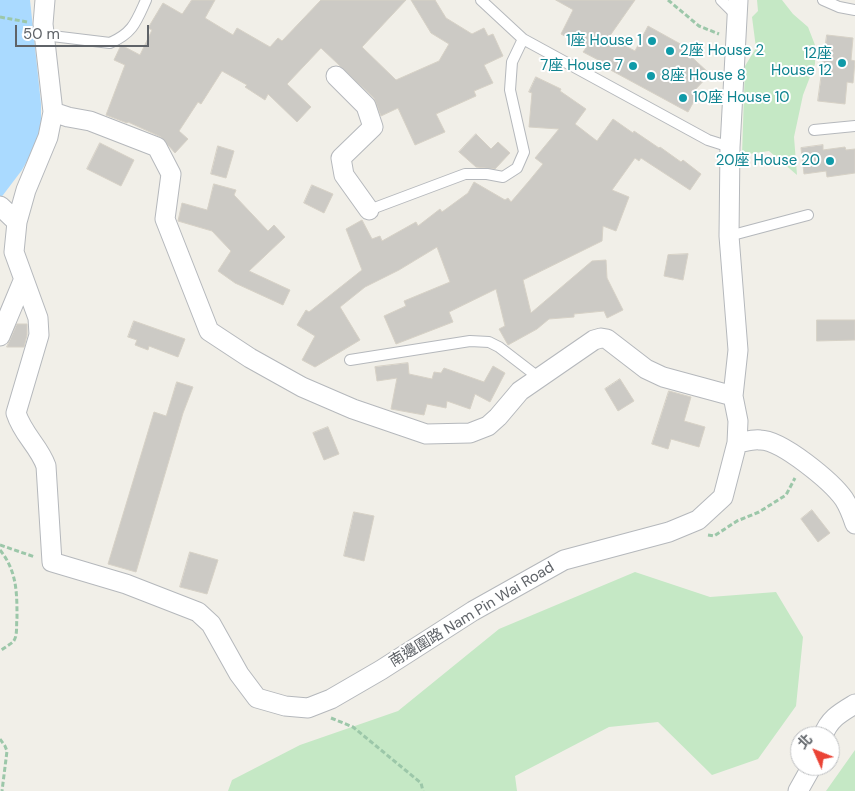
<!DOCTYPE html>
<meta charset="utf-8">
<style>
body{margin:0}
#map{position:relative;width:855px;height:791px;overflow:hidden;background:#f1efe8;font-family:"DM Sans","Noto Sans TC",sans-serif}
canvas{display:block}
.north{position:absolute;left:790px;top:726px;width:50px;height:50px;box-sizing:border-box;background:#fff;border:1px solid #bfc1c3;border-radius:50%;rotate:314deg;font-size:14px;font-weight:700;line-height:20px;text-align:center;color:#5f6368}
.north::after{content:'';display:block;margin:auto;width:18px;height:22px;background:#ea4335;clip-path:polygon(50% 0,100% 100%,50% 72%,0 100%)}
.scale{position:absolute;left:15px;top:25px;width:134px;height:22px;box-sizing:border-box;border:2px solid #5f6368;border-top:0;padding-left:6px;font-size:15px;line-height:18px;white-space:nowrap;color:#5f6368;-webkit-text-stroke:4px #fff;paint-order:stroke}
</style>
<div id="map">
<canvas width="855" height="791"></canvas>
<div class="north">北</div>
<div class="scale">50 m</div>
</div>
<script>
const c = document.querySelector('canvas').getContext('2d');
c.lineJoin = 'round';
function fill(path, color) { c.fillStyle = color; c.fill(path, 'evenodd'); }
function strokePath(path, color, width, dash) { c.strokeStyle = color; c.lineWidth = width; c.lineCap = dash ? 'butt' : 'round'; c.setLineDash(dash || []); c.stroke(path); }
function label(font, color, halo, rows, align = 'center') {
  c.font = font + ' "DM Sans","Noto Sans TC",sans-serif'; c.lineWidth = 4; c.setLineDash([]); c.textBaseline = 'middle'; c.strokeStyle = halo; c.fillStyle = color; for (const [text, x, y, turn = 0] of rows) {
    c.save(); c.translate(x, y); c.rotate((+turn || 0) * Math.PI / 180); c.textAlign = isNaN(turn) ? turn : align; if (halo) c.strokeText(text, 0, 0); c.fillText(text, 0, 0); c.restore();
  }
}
const green = new Path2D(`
 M757 0H782L793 14 808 27 815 45V64L803 95 794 137 797 175 769 151 742 155 745 66 756 48 752 17 758 11Z
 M635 572 710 597 776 592 803 637 796 706 758 759 712 775 658 722 609 727 515 776 517 791H228L232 780 300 745 398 711 499 629Z
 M855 750V791H826Z`);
const water = new Path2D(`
 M0 0H30L41 104V127L35 147 22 170 0 199Z`);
const building = new Path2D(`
 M192 0H215L205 18 233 35 237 28 270 47 278 38 282 41 321 0H406L362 47 396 80 439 61 449 44 431 33 411 0H435L446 18 472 34 484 28 488 36 493 34 503 56 484 65 493 83 474 91 476 96 436 114 445 132 415 145 398 108 381 116 374 98 321 48 287 84 311 107 297 122 268 94 265 100 245 87 247 85 222 71 201 104 198 102 179 131 188 139 175 153 161 137 128 122 127 123 106 115 125 65 114 60 121 45 140 55 152 30 148 28 163 3 182 14Z
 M556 0H635L609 37 635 51 648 26 684 46 683 49 710 74 693 92 698 94 688 112 605 67 606 64 583 52 586 48 561 34 573 10Z
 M827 35 853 38 851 60 855 61 853 83 847 82 845 104 818 101Z
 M536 77 561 89 560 91 586 109 575 124 597 141 613 119 633 133 634 131 659 148 660 147 681 162 683 160 701 174 690 190 641 158 639 161 635 158 612 190 629 197 616 231 603 226 602 241 523 280 531 313 592 261 606 260 607 278 623 310 607 318 604 311 574 314V317L549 319 537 329 508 345 499 329 505 326 496 289 449 312 453 322 396 344 384 316 406 306 404 301 450 282 437 247 399 270 365 287 340 307 360 340 315 367 302 360 315 336 297 325 306 310 309 312 362 270 346 229 362 220 372 239 380 236 382 241 416 222 418 226 440 209 442 212 468 193 474 182 505 200 508 198 511 202 529 181 543 164 535 158 559 129 529 127 532 93 529 92Z
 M476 134 491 149 498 142 510 153 495 169 476 167 459 152Z
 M100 143 134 160 121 186 87 169Z
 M823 145V150L845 147 846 150 855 149V173L827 177 826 171 804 174 801 148Z
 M218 146 234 151 226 178 211 174Z
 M214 184 236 190 234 195 268 231 274 225 285 237 249 271 290 290 283 305 235 283 218 271 231 251 212 231 178 221 182 203 207 210Z
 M312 185 333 194 324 213 304 203Z
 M688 254 683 280 664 276 668 255Z
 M817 320H855V340L817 341Z
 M134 321 185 339 178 357 149 346 148 350 135 345 137 340 128 337Z
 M17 324H27V335L24 347H7Z
 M408 363 409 374 432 379 434 372 441 373 444 368 484 382 493 366 505 373 490 402 475 394 470 409 447 401 446 408 427 404 424 415 391 409 397 378 377 381 375 367Z
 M620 379 634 401 618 411 605 389Z
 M177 382 193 387 183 413 136 572 108 564 154 412 166 416Z
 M669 391 691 397 684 421 705 427 699 447 671 439 668 449 652 444Z
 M328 427 339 454 324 460 313 433Z
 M812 510 830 533 818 542 801 519Z
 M354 512 374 516 364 561 344 556Z
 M190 552 218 560 207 594 180 587Z`);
const path = new Path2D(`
 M668 0 699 26 719 34
 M0 17 27 22
 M708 535 714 536 737 521 759 512 786 495 795 478
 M0 545 35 557
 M0 550C17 571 17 593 17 618 16 625 18 636 13 642 9 645 4 648 0 651
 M331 718 353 727 421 783 423 791
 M0 739 5 746 7 751 2 791`);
const service = new Path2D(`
 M481 0 523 39 708 140 730 147
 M721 0 736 15
 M823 0 839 7 855 10
 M44 35 110 43C133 33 136 22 146 0
 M814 130 855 126
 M369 210 465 174H487L503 177 517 168 524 152 510 90 512 62 523 39
 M729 236 808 215
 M350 360 470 341 489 342 499 347 538 377`);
const minor = new Path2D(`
 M45 0 43 24 53 112
 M336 76 366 106 373 127 341 158 344 175 369 210
 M0 206 17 222
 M0 336 23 281
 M733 396 663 377 646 369 607 339 601 338 594 340 520 391 498 417 488 426 470 433 426 434 353 409 302 387 250 358 209 331 165 219 171 174 157 147 90 121 68 117 53 112 48 137 26 190 17 222 14 252 38 318 39 335 16 413C23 435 39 446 46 466L52 562 126 584 198 612 211 624 239 674 257 698 285 706 308 708 331 699 381 670 473 611 564 560 669 532 698 520 723 497 737 443 738 421 733 396 738 350 729 236 730 147 738 0
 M737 443C744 442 753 439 760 440 782 440 832 482 844 499 849 507 852 515 855 524
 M823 736C829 719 840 713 855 704
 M798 791 812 766`);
const markers = [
 [652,41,5,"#0f9aa8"],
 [670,51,5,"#0f9aa8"],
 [842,63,5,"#0f9aa8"],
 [633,66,5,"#0f9aa8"],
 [651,76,5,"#0f9aa8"],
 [683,98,5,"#0f9aa8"],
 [830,161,5,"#0f9aa8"]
];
const cultureNames = [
 ["1座 House 1",642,41],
 ["2座 House 2",680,51,"left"],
 ["12座",832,54],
 ["House 12",832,71],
 ["7座 House 7",623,66],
 ["8座 House 8",661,76,"left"],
 ["10座 House 10",693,98,"left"],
 ["20座 House 20",820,161]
];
const streetNames = [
 ["南邊圍路 Nam Pin Wai Road",472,615,-31]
];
fill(green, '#c5e8c5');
fill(water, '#aadaff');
fill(building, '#cccac5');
strokePath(building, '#d6d1c6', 1);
strokePath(service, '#b5b8bc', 12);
strokePath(minor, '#b5b8bc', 21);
strokePath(path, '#9cc7a9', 3, [5, 2.5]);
strokePath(service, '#fff', 10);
strokePath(minor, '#fff', 19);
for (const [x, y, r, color] of markers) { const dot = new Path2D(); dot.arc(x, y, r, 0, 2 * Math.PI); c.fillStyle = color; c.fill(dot); strokePath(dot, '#fff', 2); }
label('15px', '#0d838f', '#fff', cultureNames, 'right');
label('15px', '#5f6368', '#fff', streetNames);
</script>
